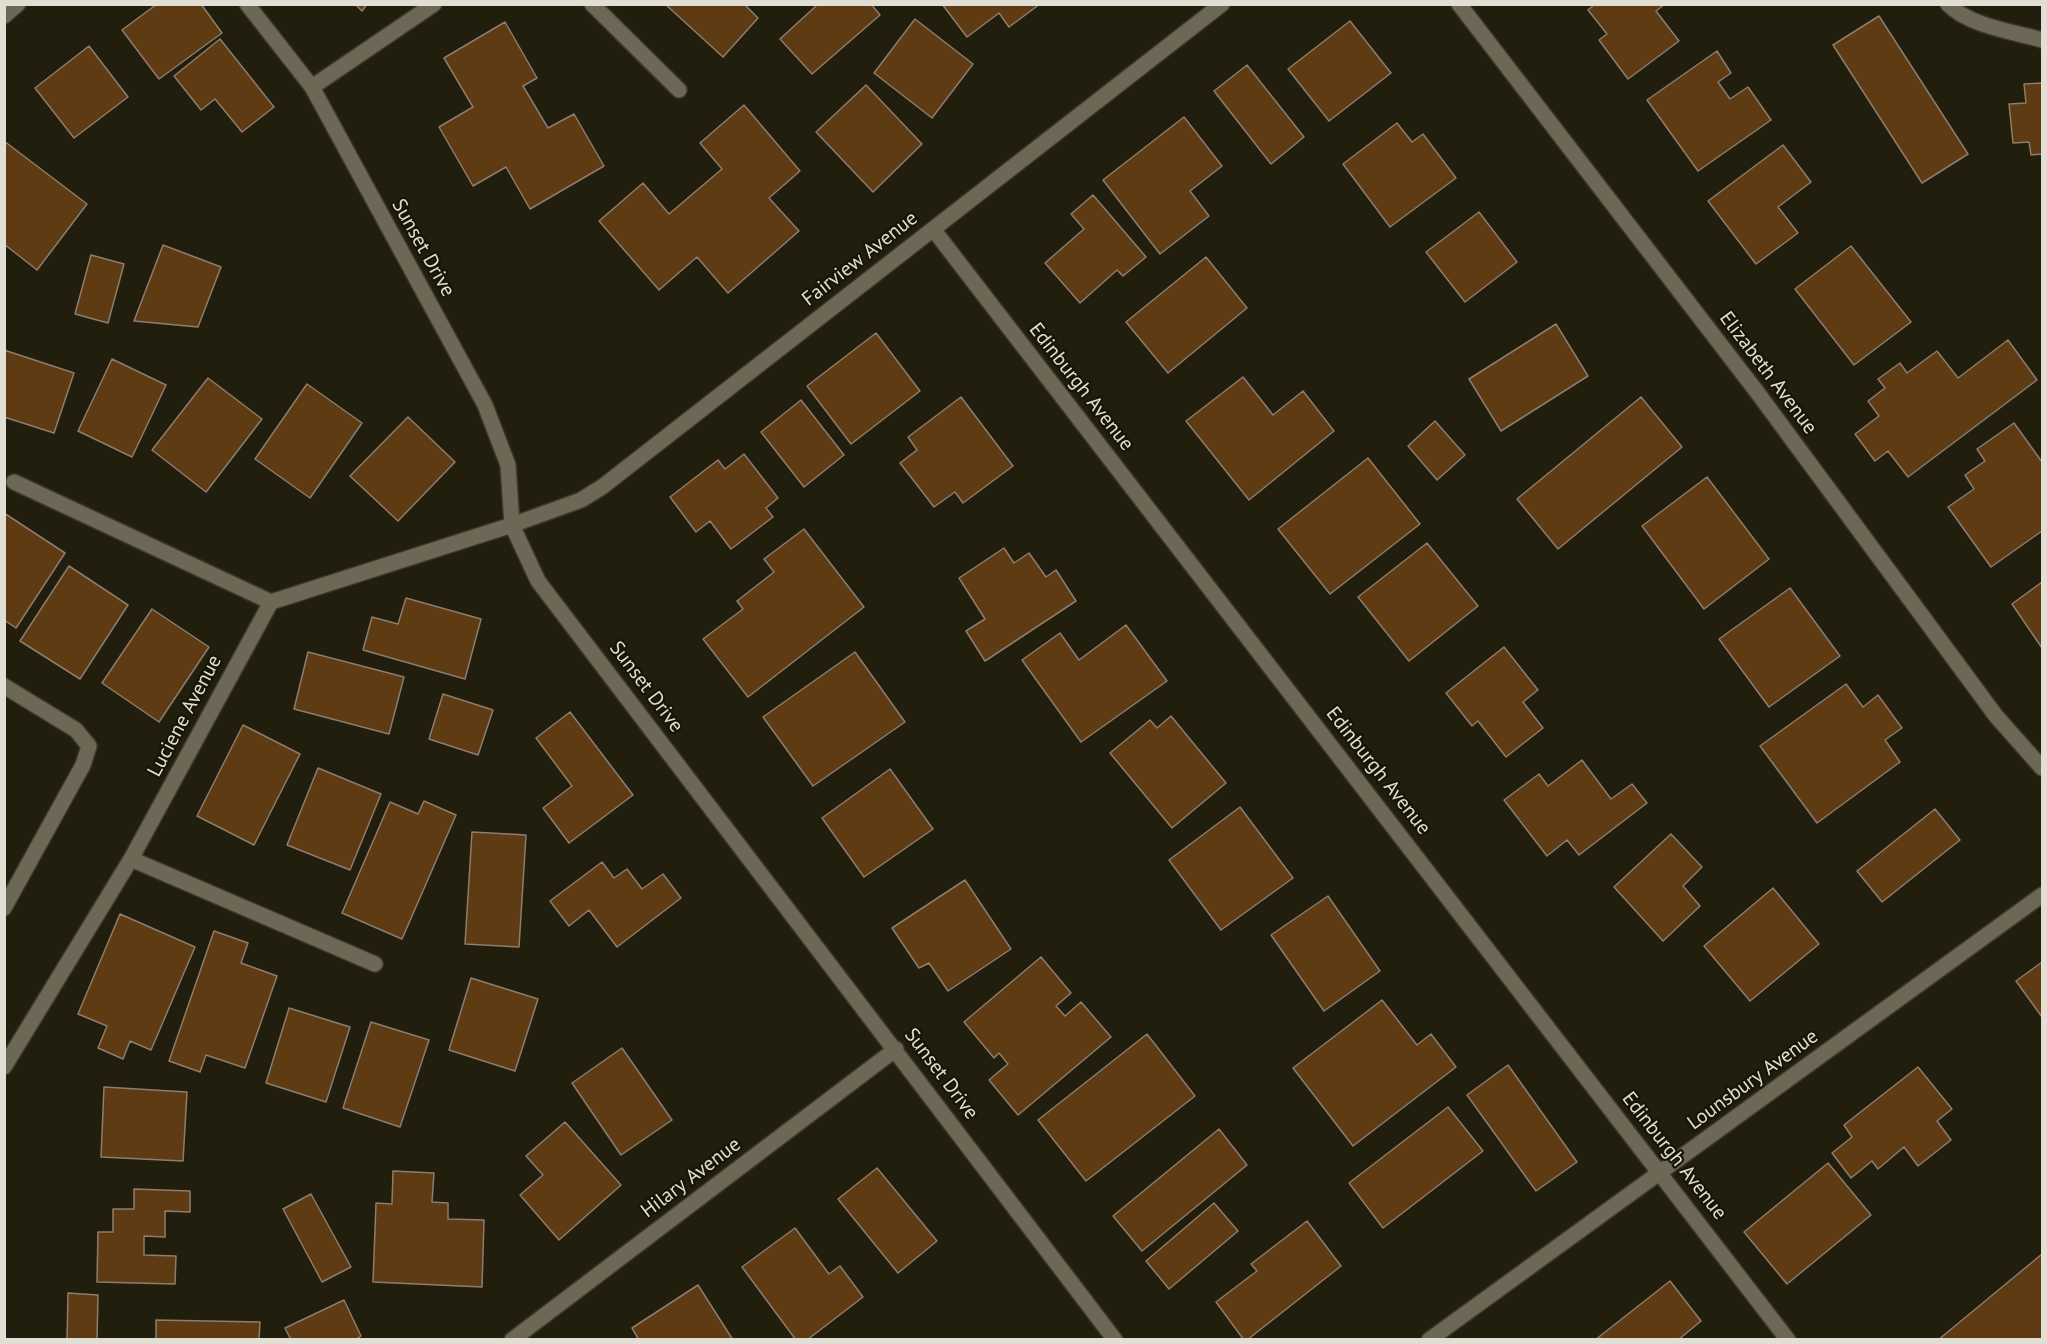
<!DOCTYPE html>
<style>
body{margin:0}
#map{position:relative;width:2047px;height:1344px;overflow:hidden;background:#221e0e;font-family:"PT Sans",sans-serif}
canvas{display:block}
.frame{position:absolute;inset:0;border:6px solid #e1dfd4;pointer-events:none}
</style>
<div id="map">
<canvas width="2047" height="1344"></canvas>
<div class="frame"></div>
</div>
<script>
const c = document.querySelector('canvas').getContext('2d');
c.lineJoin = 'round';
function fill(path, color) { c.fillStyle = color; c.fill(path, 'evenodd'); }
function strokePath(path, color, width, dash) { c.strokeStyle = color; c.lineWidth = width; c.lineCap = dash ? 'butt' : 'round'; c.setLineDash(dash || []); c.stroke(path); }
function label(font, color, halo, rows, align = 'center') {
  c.font = font + ' "PT Sans",sans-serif'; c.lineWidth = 4.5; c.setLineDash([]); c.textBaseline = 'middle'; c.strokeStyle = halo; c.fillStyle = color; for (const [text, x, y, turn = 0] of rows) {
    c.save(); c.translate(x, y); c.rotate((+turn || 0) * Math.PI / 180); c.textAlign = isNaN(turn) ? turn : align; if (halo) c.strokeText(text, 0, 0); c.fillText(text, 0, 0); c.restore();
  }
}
const building = new Path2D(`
 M157 4H201L222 33 159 79 122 30Z
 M355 4H367L362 11Z
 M665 4H744L758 18 723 57Z
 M815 4H871L880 15 812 74 780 39 816 6Z
 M942 4H1040L1009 27 999 13 967 37Z
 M1595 4H1665L1656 11 1679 41 1628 79 1599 40 1607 34 1588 10Z
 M1879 16 1968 154 1922 183 1833 45Z
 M915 19 973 64 932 118 874 73Z
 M1350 21 1391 73 1329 121 1288 69Z
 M505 22 537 78 523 86 548 128 574 114 604 166 530 209 506 167 473 186 439 127 473 107 444 58Z
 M220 39 274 107 242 132 215 99 201 110 174 76Z
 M89 46 128 97 74 138 35 88Z
 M1717 51 1731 73 1718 82 1730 99 1748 87 1771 120 1698 171 1647 100Z
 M1247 65 1304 137 1271 164 1214 91Z
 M2042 83V154L2031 155 2029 142 2013 143 2009 104 2026 103 2024 84Z
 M866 85 922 144 873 192 816 132Z
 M744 105 800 171 769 198 799 231 728 293 697 257 659 290 599 221 643 183 669 214 722 169 700 143Z
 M1184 117 1222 166 1190 191 1209 216 1160 254 1103 180Z
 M1397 123 1412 142 1423 134 1456 178 1390 227 1343 164Z
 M4 141 87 204 37 270 4 244Z
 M1783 145 1811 182 1778 207 1798 233 1756 264 1708 201Z
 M1093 195 1146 257 1123 276 1117 270 1080 303 1045 263 1084 229 1071 214Z
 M1479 212 1517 262 1465 302 1426 252Z
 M163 245 221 267 198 327 134 321Z
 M1851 246 1911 322 1854 365 1795 289Z
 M91 255 124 264 108 323 75 314Z
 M1206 257 1247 308 1168 373 1126 322Z
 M1556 324 1588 376 1501 431 1469 379Z
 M876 333 920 391 851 444 807 386Z
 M2008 340 2037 380 1908 477 1888 451 1875 461 1855 434 1879 416 1868 401 1885 388 1878 379 1900 363 1907 373 1937 351 1958 378Z
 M4 350 74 373 54 433 4 417Z
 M112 359 166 385 132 457 78 431Z
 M1243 377 1273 415 1303 391 1334 431 1249 500 1186 421Z
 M208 378 262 419 206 492 152 450Z
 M307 384 362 423 310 498 255 459Z
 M961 397 1013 466 963 503 955 492 934 507 900 463 917 450 908 437Z
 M1641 397 1682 447 1558 549 1517 499Z
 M801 400 844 455 804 487 761 432Z
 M408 417 455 462 398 521 350 476Z
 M1435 421 1465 455 1437 480 1408 446Z
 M2014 423 2042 462V531L1991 567 1948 507 1974 489 1965 475 1985 461 1977 449Z
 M744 454 778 498 766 508 773 517 731 549 710 521 696 532 670 497 718 460 725 469Z
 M1368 458 1420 524 1330 594 1278 529Z
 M1707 477 1769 559 1704 609 1642 526Z
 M4 513 65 553 16 628 4 620Z
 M804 529 864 607 748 697 703 639 743 609 737 601 774 572 764 559Z
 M1427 543 1478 606 1409 661 1358 597Z
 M1004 548 1014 563 1029 553 1046 577 1056 570 1076 601 985 661 966 631 985 619 959 578Z
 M69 566 128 605 80 679 20 641Z
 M2042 582V648L2012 604Z
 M1790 588 1840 656 1769 707 1719 639Z
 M406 598 481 619 465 679 363 650 372 617 398 624Z
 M152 609 209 647 159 722 102 683Z
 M1126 625 1167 681 1081 742 1022 660 1060 633 1079 660Z
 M1504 647 1538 690 1523 702 1543 728 1506 757 1478 721 1472 726 1446 693Z
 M308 652 404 677 389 734 294 709Z
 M855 652 905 722 813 786 763 717Z
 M1846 684 1863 707 1878 695 1902 728 1885 740 1900 762 1817 823 1760 746Z
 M443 694 493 710 478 755 429 739Z
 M570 712 633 795 569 843 543 808 572 786 536 738Z
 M1171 716 1226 783 1172 828 1110 753 1150 720 1157 728Z
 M243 725 300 754 254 845 197 816Z
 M1582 760 1611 799 1632 784 1647 803 1579 855 1567 840 1547 856 1504 800 1539 774 1548 786Z
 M318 768 381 794 350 870 287 845Z
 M890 769 933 829 864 877 822 818Z
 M424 801 456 815 402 939 342 913 390 802 418 814Z
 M1240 807 1293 878 1221 930 1169 860Z
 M1935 809 1960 840 1882 902 1857 871Z
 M472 832 526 835 519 947 465 944Z
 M1671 834 1702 867 1683 886 1700 906 1663 941 1614 887Z
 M602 862 614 878 627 869 642 889 663 874 681 898 617 947 589 910 569 926 550 901Z
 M965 880 1011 949 948 991 929 963 919 968 892 928Z
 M1773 888 1819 944 1750 1001 1704 946Z
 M1328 896 1380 971 1324 1011 1271 935Z
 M120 914 195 947 151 1050 130 1041 123 1059 98 1048 107 1026 78 1014Z
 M214 931 248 943 241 963 277 976 245 1068 206 1055 200 1072 169 1061Z
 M1041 957 1071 993 1056 1006 1065 1016 1081 1002 1111 1037 1018 1115 989 1080 1008 1064 999 1053 994 1058 964 1022Z
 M2042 962V1017L2016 981Z
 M471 978 538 999 515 1071 449 1050Z
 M1382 1000 1417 1045 1431 1034 1456 1067 1353 1146 1293 1068Z
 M289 1008 350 1027 326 1102 266 1083Z
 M371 1022 429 1040 400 1127 343 1108Z
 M1147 1034 1195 1096 1086 1181 1038 1120Z
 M622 1048 672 1120 621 1155 572 1083Z
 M1508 1065 1577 1162 1536 1191 1467 1095Z
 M1918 1067 1952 1109 1937 1121 1951 1140 1918 1166 1904 1147 1878 1169 1872 1161 1851 1178 1832 1153 1852 1137 1844 1125Z
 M104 1087 187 1092 183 1161 101 1157Z
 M1448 1107 1483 1151 1383 1228 1349 1183Z
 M565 1122 621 1185 559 1240 520 1195 543 1175 526 1156Z
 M1219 1129 1247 1165 1142 1251 1113 1216Z
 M1828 1163 1871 1215 1787 1284 1744 1232Z
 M877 1168 937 1241 898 1273 838 1199Z
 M393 1171 434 1173 432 1202 448 1203V1219L484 1220 482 1287 373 1282 376 1203 392 1204Z
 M134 1189 190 1191V1212L165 1211V1237L144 1236V1255L176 1256 175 1284 97 1282 98 1232H113V1209H134Z
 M311 1194 351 1267 322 1282 283 1209Z
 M1214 1203 1238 1231 1169 1289 1146 1261Z
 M1307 1221 1341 1266 1247 1340H1244L1216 1302 1257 1271 1251 1264Z
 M795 1228 829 1274 840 1266 863 1297 807 1340H796L742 1267Z
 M2042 1254V1340H1938Z
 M1670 1281 1701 1321 1678 1340H1595Z
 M698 1285 733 1340H639L632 1328Z
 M68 1293 98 1295 97 1340H67Z
 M344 1300 361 1336 355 1340H291L285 1328Z
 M156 1320 260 1322 259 1340H156Z`);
const lane = new Path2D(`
 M592 4 679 90
 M312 87 434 4
 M4 686 76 730 89 746 83 765 4 908`);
const street = new Path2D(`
 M247 4 312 87 485 405 508 465 512 525 538 581 1115 1340
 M1459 4 1757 392 1996 716 2042 768
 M1948 4C1969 26 2014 32 2042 40
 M933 229 1788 1340
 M14 482 271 602
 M131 859 375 964
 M4 1067 131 859 271 602 512 525 581 500 602 487 1222 4
 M512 1340 896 1049
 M1429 1340 2042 895`);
const secondary = new Path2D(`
 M4 16 18 4`);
const streetNames = [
 ["Sunset Drive",423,248,61],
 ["Fairview Avenue",860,259,-38],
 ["Elizabeth Avenue",1768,373,53],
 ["Edinburgh Avenue",1081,387,52],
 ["Sunset Drive",646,687,53],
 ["Luciene Avenue",185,716,-62],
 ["Edinburgh Avenue",1378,771,52],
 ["Sunset Drive",941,1074,53],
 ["Lounsbury Avenue",1753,1080,-36],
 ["Edinburgh Avenue",1674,1156,52],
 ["Hilary Avenue",691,1178,-37]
];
fill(building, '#5e3b12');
strokePath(building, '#8c7d6f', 1.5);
strokePath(lane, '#3b372f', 18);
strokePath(street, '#3b372f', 18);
strokePath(secondary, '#3b372f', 18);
strokePath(lane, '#6d6856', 15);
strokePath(street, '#6d6856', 15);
strokePath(secondary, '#6d6856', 15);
label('20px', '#e1dfd4', '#191506', streetNames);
</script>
